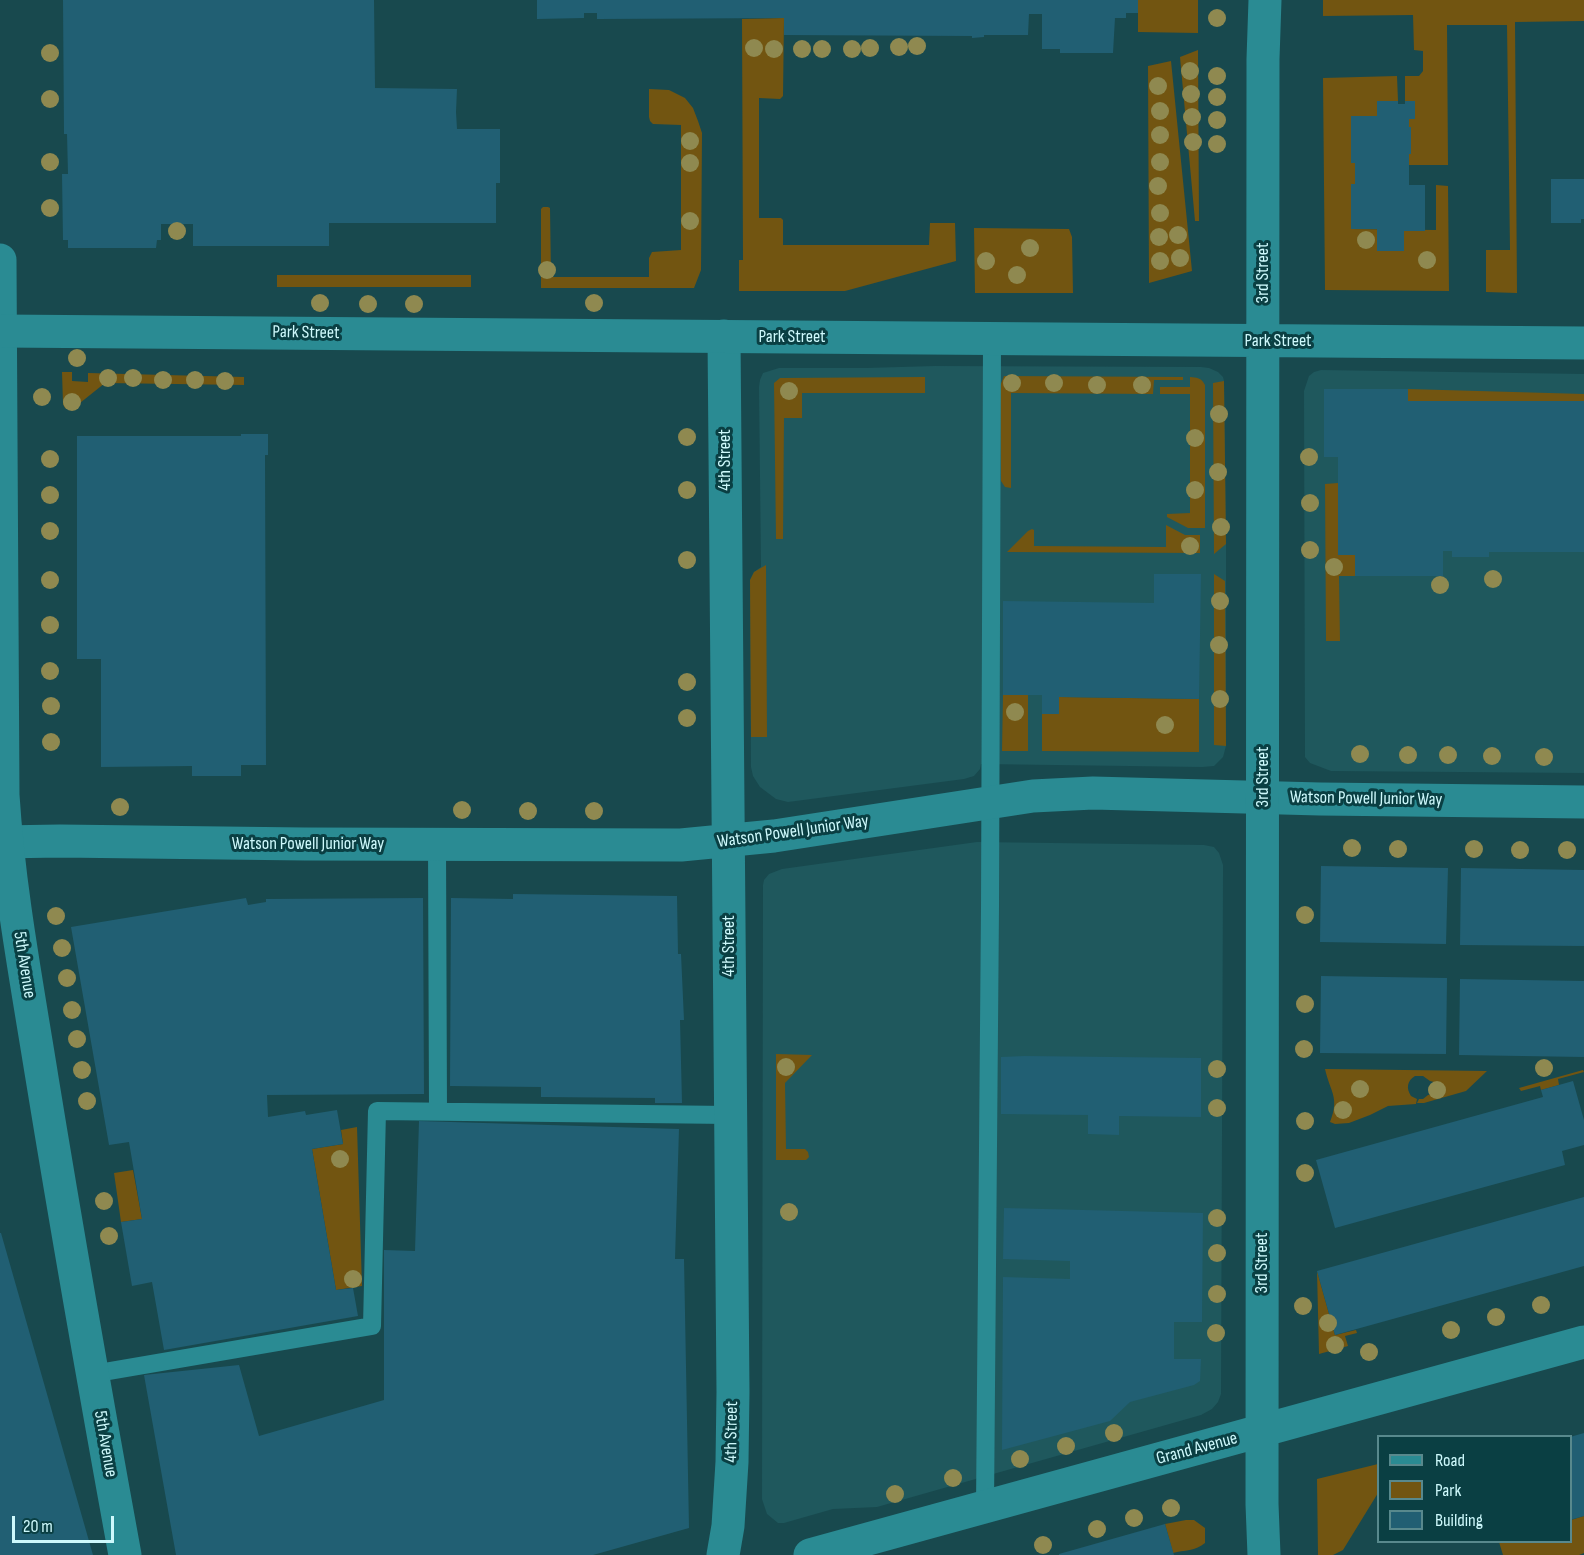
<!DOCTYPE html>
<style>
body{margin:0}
#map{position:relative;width:1584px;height:1555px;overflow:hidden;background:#18494e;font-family:"Sofia Sans Condensed",sans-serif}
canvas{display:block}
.legend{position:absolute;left:1377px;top:1435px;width:195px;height:108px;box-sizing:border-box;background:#0a3f43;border:2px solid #58898d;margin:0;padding:8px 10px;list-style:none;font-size:18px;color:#cef9fc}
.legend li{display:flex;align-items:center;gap:12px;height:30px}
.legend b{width:30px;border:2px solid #58898d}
.scale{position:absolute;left:12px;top:1516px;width:102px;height:27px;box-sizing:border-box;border:3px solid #cef9fc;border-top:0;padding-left:8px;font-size:18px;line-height:21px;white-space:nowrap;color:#cef9fc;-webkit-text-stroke:4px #0a3f43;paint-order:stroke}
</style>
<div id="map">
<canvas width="1584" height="1555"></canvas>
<ul class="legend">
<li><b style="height:8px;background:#2a8b93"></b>Road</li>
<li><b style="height:16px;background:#725511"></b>Park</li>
<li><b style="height:16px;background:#215f73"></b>Building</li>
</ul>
<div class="scale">20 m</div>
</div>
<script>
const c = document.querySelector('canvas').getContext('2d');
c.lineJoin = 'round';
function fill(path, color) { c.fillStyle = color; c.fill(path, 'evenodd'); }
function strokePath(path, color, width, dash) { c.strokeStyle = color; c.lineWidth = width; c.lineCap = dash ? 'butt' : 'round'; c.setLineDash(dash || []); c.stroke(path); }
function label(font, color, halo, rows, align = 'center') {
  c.font = font + ' "Sofia Sans Condensed",sans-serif'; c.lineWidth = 6; c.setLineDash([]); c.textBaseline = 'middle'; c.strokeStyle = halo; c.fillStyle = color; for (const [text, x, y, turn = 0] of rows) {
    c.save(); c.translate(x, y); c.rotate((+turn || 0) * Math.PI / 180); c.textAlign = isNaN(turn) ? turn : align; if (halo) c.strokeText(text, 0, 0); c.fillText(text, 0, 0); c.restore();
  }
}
const built = new Path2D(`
 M935 366 1201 367 1209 368 1218 372 1223 377 1224 381 1226 544V746L1223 757 1214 766 1202 767 981 764 980 769 974 776 964 779 788 802 776 799 760 787 753 776 751 767 750 580 754 572 761 567 759 387 760 380 763 373 779 368H866Z
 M1321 370 1584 374V773L1331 771 1310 763 1305 757 1304 391 1309 376 1314 372Z
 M977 842 1204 845 1214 847 1219 853 1223 865V876L1221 1394 1218 1402 1212 1409 1201 1415 1187 1419 877 1507 833 1509 784 1523H778L767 1514 762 1499 763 885 764 880 769 874 782 869Z`);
const green = new Path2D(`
 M1138 0H1198V33L1138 32Z
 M1323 0H1584V21L1515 22 1517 293 1486 292V250H1510L1507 25H1447L1448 165H1409V154L1411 153V127H1409V119L1415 101H1405V76H1419L1423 71V51L1414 50 1413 15 1323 16Z
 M784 18 783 96 780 99 759 98V218H781L783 220V245H929L930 223H955L956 261 845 291H739V260H743L742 19Z
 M1198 50 1199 221H1195L1180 57Z
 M1171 61 1192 271 1149 283 1148 66Z
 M1397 76 1398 101H1377V116L1351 117V163H1355V184L1351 185V229L1436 230V185L1448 186 1449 291 1325 290 1323 78Z
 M649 89 669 90 685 98 693 108 698 121 702 133 701 270 694 288H541V209L543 207H548L550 208 551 277H649V258L652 252 681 250V125L653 124 650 121 649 117Z
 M974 228 1069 229 1072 237 1073 293H975Z
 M277 275H471V287H277Z
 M62 372H72V381L88 382V373L244 377V385L105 383 75 407 69 409 65 408 63 404Z
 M1004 376 1183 377V380H1154L1153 394 1011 393V488L1005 487 1001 481 1000 386Z
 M925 377V393H802V418H784L783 539H776L774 383 780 378Z
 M1190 377C1197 378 1201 377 1205 385V528H1188L1167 517V514L1190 513V394H1160V387H1190Z
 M1224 381 1226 544 1214 554 1213 383Z
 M1408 389 1584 394V401H1408Z
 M1338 483V555H1355V576H1339L1340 641H1326L1325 484Z
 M1166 525 1185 535H1200V553L1007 552 1028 531 1032 529 1034 530V546L1166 547Z
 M766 565 767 737H751L750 580 754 572Z
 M1214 574 1225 581 1226 746 1214 745Z
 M1003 695H1028V751H1002Z
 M1059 697 1199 699V752L1042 751V714H1059Z
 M776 1054 812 1055 785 1083 786 1149H805L808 1152 809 1157 806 1160H776Z
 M1325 1069 1487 1071 1466 1091 1424 1103H1417L1419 1099H1423L1428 1095 1442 1093 1444 1089 1441 1084 1430 1081 1423 1076H1415C1407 1081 1406 1088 1411 1096L1417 1099 1416 1104 1388 1106 1370 1115 1349 1123 1335 1124 1330 1122C1340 1097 1330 1092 1325 1069Z
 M1583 1070 1584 1072 1558 1079 1559 1085 1541 1090 1540 1086 1521 1091 1519 1088Z
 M357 1127 362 1286 336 1290 312 1149 343 1144 341 1130Z
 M133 1170 142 1219 121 1222 114 1173Z
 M1317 1271 1335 1335 1356 1330 1357 1333 1345 1336 1348 1346 1319 1354Z
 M1378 1464V1493L1343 1550 1333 1555H1318L1317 1479Z
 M1584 1516V1553L1579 1555H1503L1499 1542H1570L1571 1520Z
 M1186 1520H1194L1205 1528V1543C1196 1551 1184 1550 1173 1553L1165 1524Z`);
const building = new Path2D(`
 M63 0H374L375 88 457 89 456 112 457 129H500V183H496V223H329V246H193V224H161V240H157L156 248H68V240H63L62 174H68L67 134H64Z
 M537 0H1138V13H1126V18H1115L1113 53H1060V49H1042V14H1029L1028 35H984V37L972 38V36L784 35V18L597 19V13H584V18L537 19Z
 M1377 101H1398V104H1405V101H1415V119H1409V127H1411V154H1409V185H1425V231H1404V251H1377V229H1351V184H1355V163H1351V116H1377Z
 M1551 179H1584V219H1581V223H1551Z
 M1324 389H1408V401H1584V552H1489V557H1452V551H1443V576H1355V555H1338V457H1324Z
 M241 434H268V455H265L266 765H241V776H192V766L101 767V659H77V436H241Z
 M1154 574H1201L1199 699 1059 697V714H1042V695H1003V601L1154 603Z
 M1321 866 1448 868 1446 944 1320 942Z
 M1461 868 1584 870V946L1460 945Z
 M513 894 677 896 678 954H681L684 1020H680L682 1103H655V1098L541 1097V1087L450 1086 451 898 513 899Z
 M246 898 248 905 266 902V899L423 898 424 1094 267 1095 268 1117 305 1111 306 1115 337 1110 343 1144 312 1149 336 1290 353 1288 358 1316 164 1350 152 1282 132 1286 121 1222 142 1219 129 1142 109 1145 71 927Z
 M1321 976 1447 978 1446 1054 1320 1053Z
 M1460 979 1584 981V1057L1459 1055Z
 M1025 1056 1201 1058V1117L1119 1116V1135L1088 1134V1115L1001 1114V1057Z
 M1573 1081 1584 1120V1145L1562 1151 1565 1165 1335 1228 1316 1160 1543 1097 1541 1090Z
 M419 1121 679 1129 675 1259H684L689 1528 593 1555H176L144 1375 239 1365 259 1436 384 1400V1250L415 1251Z
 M1584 1197V1266L1335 1335 1317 1271Z
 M1004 1208 1203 1213 1202 1322H1174V1359H1201L1200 1381 1194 1385 1130 1402 1110 1421 1002 1450 1003 1277 1070 1279V1261L1003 1259Z
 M0 1233H1L93 1555H0Z
 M1584 1433V1516L1570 1520V1437Z
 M1165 1524 1174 1555H1059V1554Z`);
const service = new Path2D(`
 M437 844 438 1111
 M92 1374 372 1326 377 1111 730 1115
 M985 1507 990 907 992 339`);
const minor = new Path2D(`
 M0 842 60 841 305 844 681 845 774 836 1033 796 1093 793 1320 799 1584 802
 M723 1555 728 1526 732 1462 733 1392 724 336`);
const tertiary = new Path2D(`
 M0 260 3 795C9 890 27 984 42 1078 68 1237 96 1396 125 1555`);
const secondary = new Path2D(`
 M0 331 1584 343
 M810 1555 1584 1342
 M1264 1555 1262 1504 1263 59 1265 0`);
const trees = [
 [1217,18],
 [917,46],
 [899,47],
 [754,48],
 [870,48],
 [774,49],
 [802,49],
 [822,49],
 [852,49],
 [50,53],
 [1190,71],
 [1217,76],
 [1158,86],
 [1191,94],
 [1217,97],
 [50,99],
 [1160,111],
 [1192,117],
 [1217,120],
 [1160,135],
 [690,141],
 [1193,142],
 [1217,144],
 [50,162],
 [1160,162],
 [690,163],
 [1158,186],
 [50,208],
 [1160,213],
 [690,221],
 [177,231],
 [1178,235],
 [1159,237],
 [1366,240],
 [1030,248],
 [1180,258],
 [1427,260],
 [986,261],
 [1160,261],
 [547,270],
 [1017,275],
 [320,303],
 [594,303],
 [368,304],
 [414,304],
 [77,358],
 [108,378],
 [133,378],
 [163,380],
 [195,380],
 [225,381],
 [1012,383],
 [1054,383],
 [1097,385],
 [1142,385],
 [789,391],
 [42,397],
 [72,402],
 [1219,414],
 [687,437],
 [1195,438],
 [1309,457],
 [50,459],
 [1218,472],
 [687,490],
 [1195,490],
 [50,495],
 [1310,503],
 [1221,527],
 [50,531],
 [1190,546],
 [1310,550],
 [687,560],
 [1334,567],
 [1493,579],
 [50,580],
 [1440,585],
 [1220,601],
 [50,625],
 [1219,645],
 [50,671],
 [687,682],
 [1220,699],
 [51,706],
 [1015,712],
 [687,718],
 [1165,725],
 [51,742],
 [1360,754],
 [1408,755],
 [1448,755],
 [1492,756],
 [1544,757],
 [120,807],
 [462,810],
 [528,811],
 [594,811],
 [1352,848],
 [1398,849],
 [1474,849],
 [1520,850],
 [1567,850],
 [1305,915],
 [56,916],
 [62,948],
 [67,978],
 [1305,1004],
 [72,1010],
 [77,1039],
 [1304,1049],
 [786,1067],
 [1544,1068],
 [1217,1069],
 [82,1070],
 [1360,1089],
 [1437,1090],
 [87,1101],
 [1217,1108],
 [1343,1110],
 [1305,1121],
 [340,1159],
 [1305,1173],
 [104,1201],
 [789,1212],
 [1217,1218],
 [109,1236],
 [1217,1253],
 [353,1279],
 [1217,1294],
 [1541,1305],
 [1303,1306],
 [1496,1317],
 [1328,1323],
 [1451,1330],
 [1216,1333],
 [1335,1345],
 [1369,1352],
 [1114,1433],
 [1066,1446],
 [1020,1459],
 [953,1478],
 [895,1494],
 [1171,1508],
 [1134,1518],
 [1097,1529],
 [1043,1545]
];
const streetNames = [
 ["3rd Street",1263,273,-90],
 ["Park Street",306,333,1],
 ["Park Street",792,337],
 ["Park Street",1278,341],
 ["4th Street",725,460,-90],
 ["3rd Street",1263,777,-90],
 ["Watson Powell Junior Way",1366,799,1],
 ["Watson Powell Junior Way",793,832,-8],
 ["Watson Powell Junior Way",308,844],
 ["4th Street",729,946,-90],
 ["5th Avenue",24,965,81],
 ["3rd Street",1262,1263,-90],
 ["4th Street",732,1432,-89],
 ["5th Avenue",105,1444,80],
 ["Grand Avenue",1197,1449,-15]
];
fill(built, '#1f585d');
fill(green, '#725511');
fill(building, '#215f73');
strokePath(service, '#2a8b93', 18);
strokePath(minor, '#2a8b93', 33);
strokePath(tertiary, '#2a8b93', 33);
strokePath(secondary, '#2a8b93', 33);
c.fillStyle = '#8f8950';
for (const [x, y] of trees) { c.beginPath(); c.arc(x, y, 9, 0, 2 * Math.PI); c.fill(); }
label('18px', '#cef9fc', '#0a3f43', streetNames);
</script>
